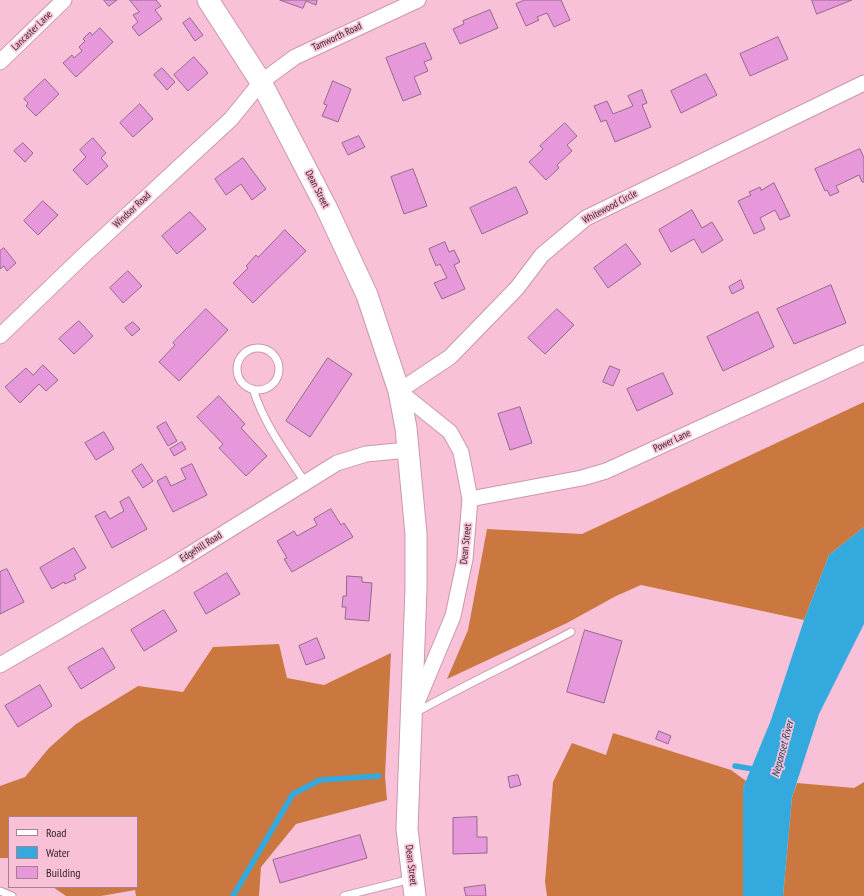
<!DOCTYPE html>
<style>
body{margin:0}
#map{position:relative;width:864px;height:896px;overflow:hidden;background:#f8c1d8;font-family:"PT Sans Narrow",sans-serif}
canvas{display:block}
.legend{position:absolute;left:8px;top:816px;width:130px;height:72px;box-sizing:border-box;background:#f8c1d8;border:1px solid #a98091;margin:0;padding:5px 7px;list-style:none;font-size:12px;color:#321e27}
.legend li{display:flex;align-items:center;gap:8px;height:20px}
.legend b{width:20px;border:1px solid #a98091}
</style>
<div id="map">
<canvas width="864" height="896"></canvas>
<ul class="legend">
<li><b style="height:5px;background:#fff"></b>Road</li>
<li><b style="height:11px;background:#34a9dd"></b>Water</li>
<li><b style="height:11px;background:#e698da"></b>Building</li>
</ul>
</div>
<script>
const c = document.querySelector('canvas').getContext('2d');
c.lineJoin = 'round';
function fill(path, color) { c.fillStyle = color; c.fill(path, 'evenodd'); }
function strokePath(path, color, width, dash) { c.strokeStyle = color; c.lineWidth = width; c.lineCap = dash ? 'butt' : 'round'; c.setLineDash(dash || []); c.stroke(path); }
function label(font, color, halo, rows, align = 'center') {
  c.font = font + ' "PT Sans Narrow",sans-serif'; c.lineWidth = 3.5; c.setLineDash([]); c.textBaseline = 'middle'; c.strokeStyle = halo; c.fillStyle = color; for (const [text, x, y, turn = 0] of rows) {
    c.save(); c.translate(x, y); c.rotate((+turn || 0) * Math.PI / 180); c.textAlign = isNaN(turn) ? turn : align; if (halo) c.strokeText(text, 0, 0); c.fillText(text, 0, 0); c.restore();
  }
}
const forest = new Path2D(`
 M864 402V527L829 555 804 620 641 585 616 596 567 623 447 679 468 630 487 529 582 534Z
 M279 644 287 678 324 685 391 653 385 776 387 800 296 824 261 867 259 896H136L135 890 101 896H66L53 887H137V817H9V858H0V786L25 777 49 748 76 724 138 686 183 692 213 647Z
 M613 733 731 770 746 781 743 788V896H547L545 882 553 782 572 743 606 755Z
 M864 782V896H783L792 797 797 783 854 788Z`);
const water = new Path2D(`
 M864 527V624L819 714 792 797 783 896H743V788L771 720 804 620 829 555Z`);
const stream = new Path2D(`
 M735 766 759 770
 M233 896 293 794 320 780 379 776`);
const building = new Path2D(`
 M104 0H117L109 6Z
 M130 0H156L161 6 155 10 162 19 139 36 132 27 138 22 133 15 139 12Z
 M280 0H317L316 5 306 1 303 8Z
 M525 0H561L570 20 554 27 547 13 537 17 539 20 526 26 516 4Z
 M812 0H852L817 14Z
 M490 10 498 28 460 44 453 29 464 24 463 21Z
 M190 18 203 35 195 41 183 23Z
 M100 28 113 42 76 77 63 63 72 55 74 58 82 51 79 47 85 41 83 39 90 32 92 35Z
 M778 37 788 59 750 76 740 54Z
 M425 43 432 59 424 62 428 71 414 77 421 94 403 101 386 58Z
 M194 57 208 73 188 91 174 75Z
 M162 68 175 82 167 90 154 75Z
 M706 74 717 95 681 113 671 91Z
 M45 79 59 94 36 116 26 106 28 103 24 99Z
 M333 81 351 89 338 122 322 116 327 105 324 104Z
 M642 90 647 103 642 105 651 127 615 142 606 120 601 122 594 106 607 101 613 114 633 106 628 96Z
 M140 104 153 119 133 137 120 123Z
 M565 123 577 136 567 145 572 151 557 165 559 168 546 180 529 162 543 149 540 146Z
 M359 136 365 147 348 155 342 143Z
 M93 138 106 153 101 158 108 166 87 185 73 170 86 157 80 150Z
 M23 143 33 153 25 162 14 151Z
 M860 149 864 158V182H862L859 175 836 186 839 192 830 196 827 190 825 191 815 169Z
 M243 158 266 189 252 200 241 184 226 195 215 179Z
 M413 169 427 206 404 214 391 177Z
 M774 183 790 216 780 220 775 210 760 218 765 229 754 234 738 201 751 195 749 192 760 187 761 190Z
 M516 187 528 213 482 234 470 208Z
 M43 201 58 215 38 235 24 221Z
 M692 210 702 228 712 222 723 240 702 253 694 239 671 252 659 230Z
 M190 212 206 229 177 254 162 236Z
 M285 230 306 251 253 303 233 283 248 268 246 266 256 255 258 257Z
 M445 242 449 252 454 250 460 262 454 265 465 289 442 299 434 283 447 278 440 264 436 266 429 249Z
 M626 244 641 264 608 288 594 268Z
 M4 248 16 263 7 271 4 266 0 269V251Z
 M128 271 142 286 123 303 110 288Z
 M741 280 744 288 732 294 729 287Z
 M831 285 846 323 794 344 777 309Z
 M206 309 228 330 179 381 159 362 175 345 173 343Z
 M557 309 574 325 545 354 528 338Z
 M758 312 774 347 723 371 707 337Z
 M79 321 93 336 74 354 59 339Z
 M133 322 140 329 132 336 125 328Z
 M328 358 352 374 310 437 286 421Z
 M43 365 58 380 46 391 39 384 20 403 5 387 26 368 33 375Z
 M610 366 620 370 613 386 603 382Z
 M663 373 673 394 637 411 627 389Z
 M219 396 245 424 241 428 267 456 246 476 219 448 223 444 197 417Z
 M520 407 532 443 510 450 498 414Z
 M166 422 177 441 168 446 157 427Z
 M104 432 114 449 96 460 85 443Z
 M182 442 186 449 174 456 170 449Z
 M142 464 153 481 143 488 132 471Z
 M192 464 207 495 173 512 157 481 166 476 171 486 186 479 181 469Z
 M129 497 147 529 112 548 95 516 105 511 110 519 124 511 120 502Z
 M331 509 341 525 344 523 353 537 292 572 284 559 287 558 277 541 294 531 297 536 317 525 314 519Z
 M74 548 86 568 74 575 76 579 65 584 64 582 52 589 40 568Z
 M7 569 24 602 0 614V572Z
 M227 573 240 594 206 614 194 593Z
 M347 576 362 577V582L372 583 369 621 345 619 346 607H342L343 596H346Z
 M164 610 177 631 144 651 131 630Z
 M585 630 622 641 604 703 567 692Z
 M317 638 325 658 306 665 299 646Z
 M103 648 115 668 81 689 68 668Z
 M40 685 52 706 18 727 5 706Z
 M659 731 671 736 668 744 656 739Z
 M518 775 521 785 510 788 508 777Z
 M477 817V837H487V853L453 854V818Z
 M360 835 367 858 280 883 273 860Z
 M485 885 486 896H466L464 888Z`);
const lane = new Path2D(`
 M237 369a21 21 0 1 1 42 0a21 21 0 1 1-42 0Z
 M253 389C264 424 285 452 305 482
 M415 713C466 684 519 660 571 632
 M0 891 12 896
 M344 896 411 879`);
const street = new Path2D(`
 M0 62 64 0
 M0 336 82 257 231 119 261 82 295 57 418 0
 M470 499 582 478 606 471 864 353
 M0 665 171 566 337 463 366 454 408 450
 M415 707 453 616 465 559 470 499 461 452 450 432 399 391 450 357 517 288 542 255 586 218 864 83`);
const secondary = new Path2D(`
 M208 0 261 82 326 207 367 295 399 391 406 428 416 534V589L407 829 415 896`);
const streetNames = [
 ["Lancaster Lane",32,31,-44],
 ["Tamworth Road",337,37,-25],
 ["Dean Street",317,189,63],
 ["Whitewood Circle",610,207,-28],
 ["Windsor Road",132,210,-43],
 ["Power Lane",672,441,-25],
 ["Dean Street",466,544,-84],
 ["Edgehill Road",201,547,-32],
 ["Dean Street",411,865,83]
];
const waterNames = [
 ["Neponset River",783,749,-75]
];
fill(forest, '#cb7840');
fill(water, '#34a9dd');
strokePath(stream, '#34a9dd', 5.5);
fill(building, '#e698da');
strokePath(building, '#916a8b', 1);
strokePath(lane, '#cb97ac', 9);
strokePath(street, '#cb97ac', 17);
strokePath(secondary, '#cb97ac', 23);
strokePath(lane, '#fff', 7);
strokePath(street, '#fff', 15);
strokePath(secondary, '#fff', 21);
label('10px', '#321e27', '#f8c1d8', streetNames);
label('italic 11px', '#15445a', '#f8c1d8', waterNames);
</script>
